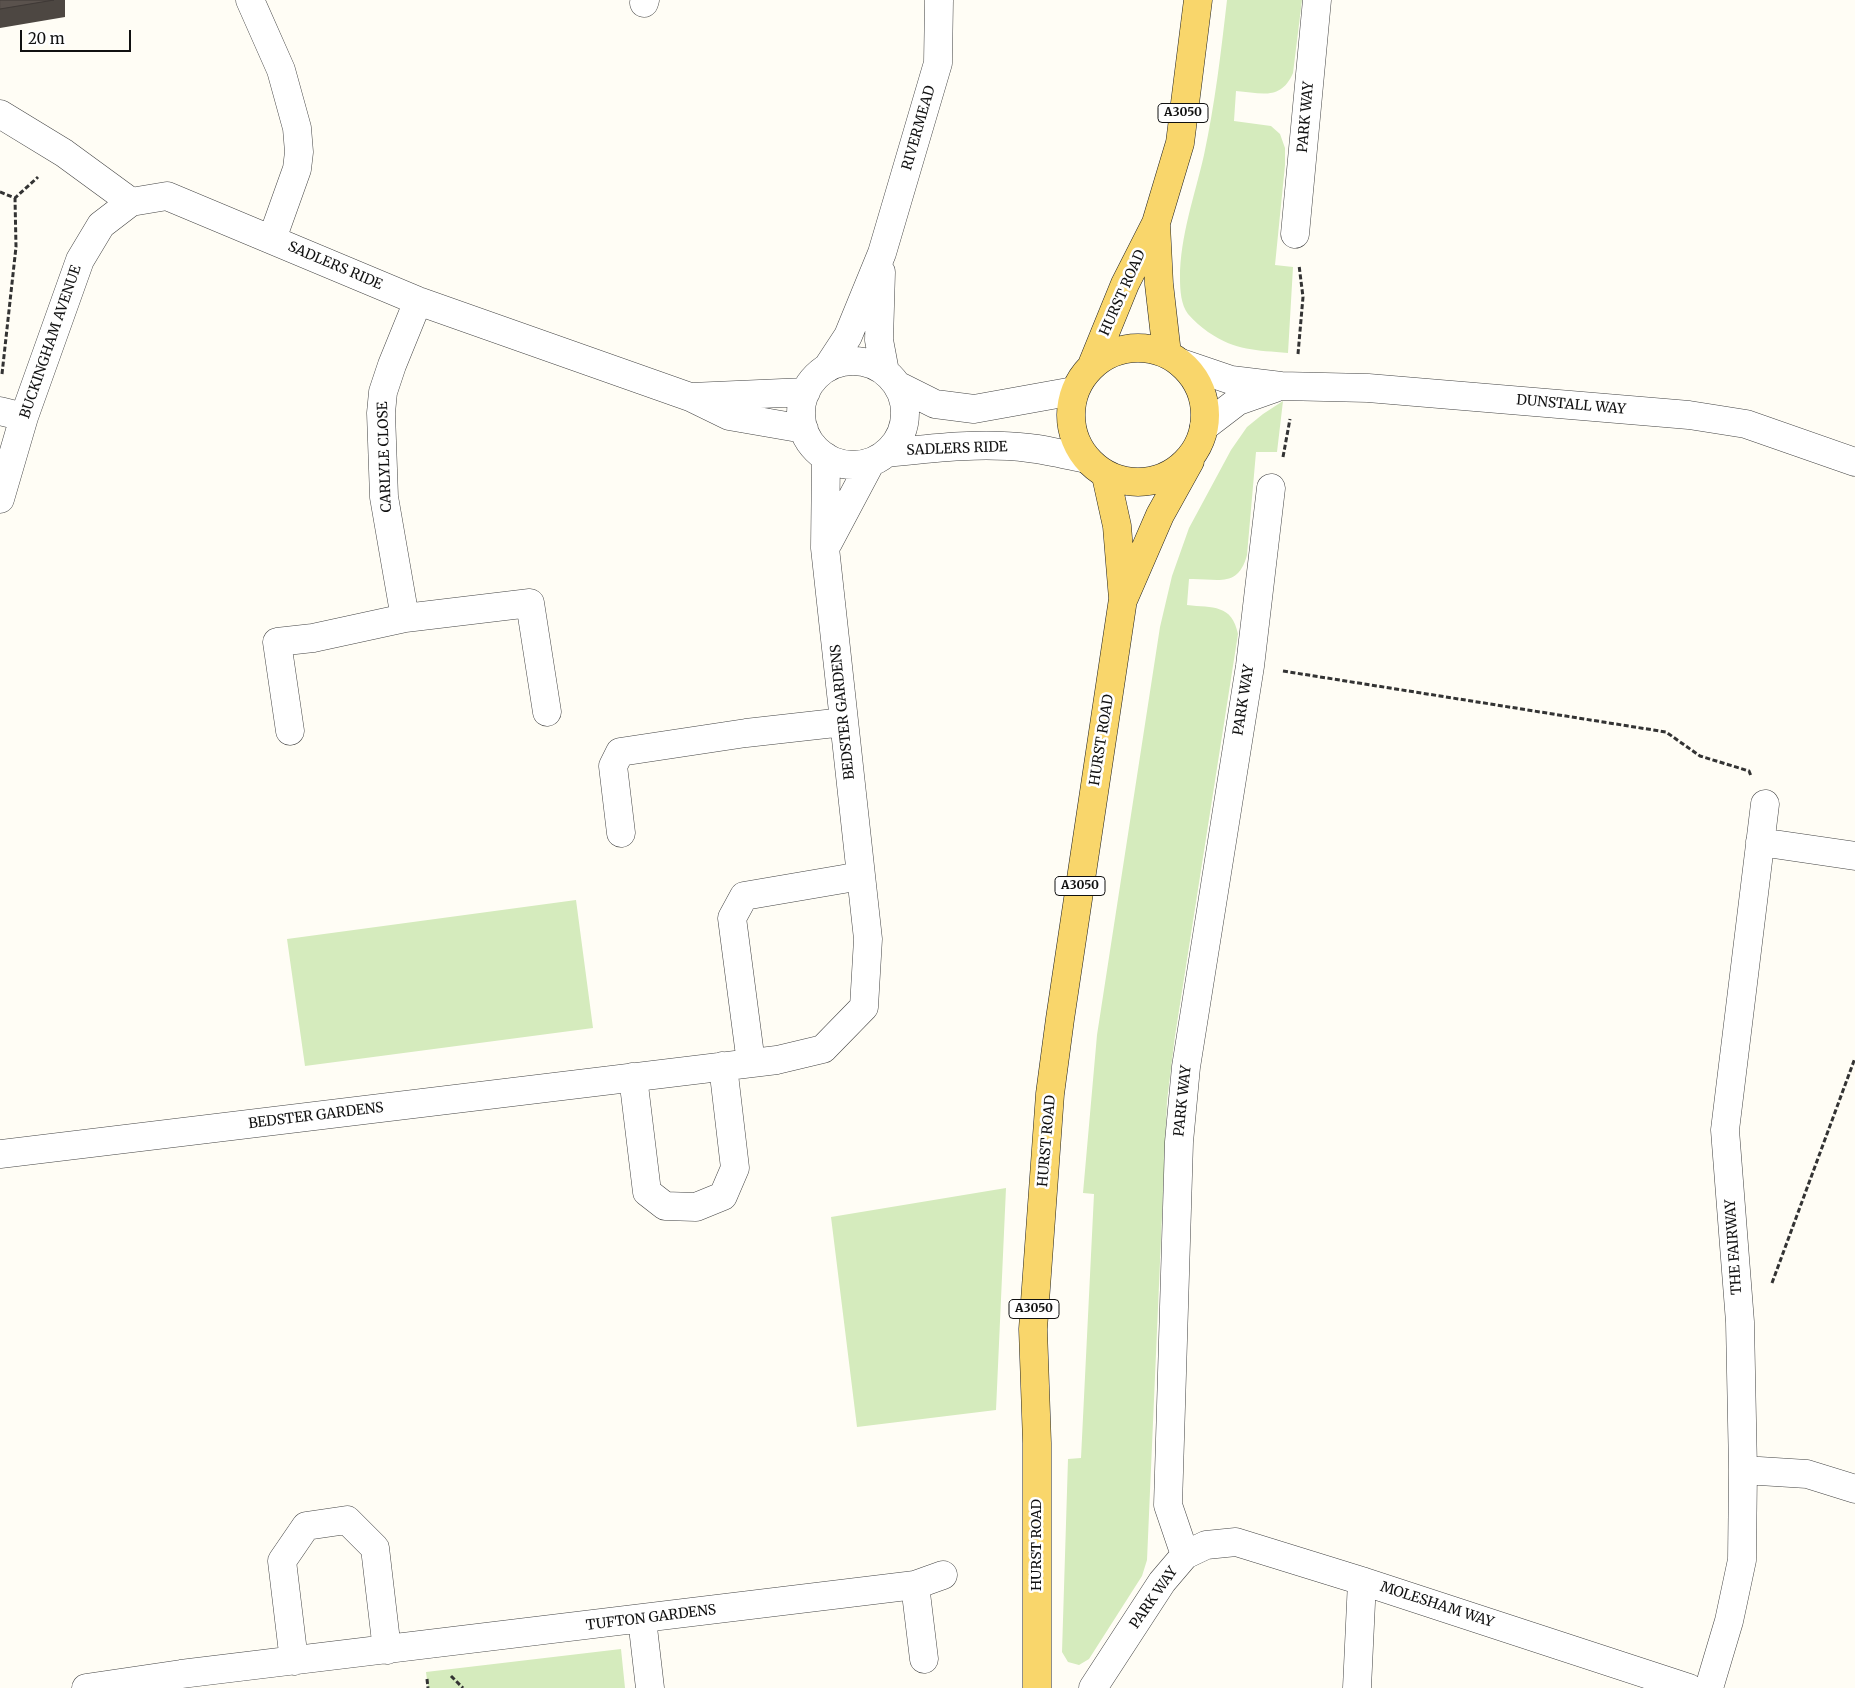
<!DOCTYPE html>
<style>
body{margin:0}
#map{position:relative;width:1855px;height:1688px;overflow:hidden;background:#fffdf5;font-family:Merriweather,serif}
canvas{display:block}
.scale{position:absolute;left:20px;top:30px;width:111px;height:22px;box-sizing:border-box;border:2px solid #111;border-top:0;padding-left:6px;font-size:15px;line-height:18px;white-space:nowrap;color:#111;-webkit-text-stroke:4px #fff;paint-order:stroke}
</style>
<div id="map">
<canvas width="1855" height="1688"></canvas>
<div class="scale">20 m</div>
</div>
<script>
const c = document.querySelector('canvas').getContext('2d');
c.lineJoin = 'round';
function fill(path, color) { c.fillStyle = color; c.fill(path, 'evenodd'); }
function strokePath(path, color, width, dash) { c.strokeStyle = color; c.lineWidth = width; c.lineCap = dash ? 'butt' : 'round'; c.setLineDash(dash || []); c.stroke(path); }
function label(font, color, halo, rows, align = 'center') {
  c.font = font + ' Merriweather,serif'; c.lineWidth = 5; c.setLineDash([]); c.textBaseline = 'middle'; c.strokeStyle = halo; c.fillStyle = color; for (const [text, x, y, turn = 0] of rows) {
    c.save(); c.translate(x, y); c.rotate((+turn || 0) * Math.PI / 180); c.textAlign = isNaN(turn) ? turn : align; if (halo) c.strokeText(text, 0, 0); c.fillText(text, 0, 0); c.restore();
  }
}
const green = new Path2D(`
 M1227 0H1302L1293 73C1281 101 1261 93 1236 91L1234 121 1271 126 1280 134 1285 148V165L1275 265 1293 267 1288 353C1256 350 1236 351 1208 332 1201 327 1194 321 1188 314 1181 305 1180 290 1180 278 1180 236 1195 195 1204 155 1215 104 1221 52 1227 0Z
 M1283 401 1277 452H1256L1247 555C1238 589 1217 578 1189 579L1187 605C1213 608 1232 604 1238 634L1175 1036 1167 1101 1147 1560 1142 1576 1089 1659 1079 1665 1068 1662 1062 1652 1068 1459 1081 1458 1094 1194 1083 1193 1097 1035 1160 627 1172 576 1189 528 1231 450 1247 427 1263 414Z
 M576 900 593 1028 305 1066 287 939Z
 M1006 1188 996 1410 857 1427 831 1217Z
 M621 1649 625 1688H428L426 1672Z`);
const path = new Path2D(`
 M0 192 15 198 38 177
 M1298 354 1303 297 1299 265
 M2 374 16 247 15 198
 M1283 457 1290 419
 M1283 671 1666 732 1700 756 1749 771 1751 776
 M1772 1283 1855 1058
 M451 1676 463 1688
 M427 1679 428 1688`);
const minor = new Path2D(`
 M250 0 281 70 297 128 299 152 297 169 272 239
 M644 3 645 0
 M0 114 64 153 131 202 167 196 418 301 690 397 729 416 804 429
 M1295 234 1317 0
 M881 272 879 340 885 372
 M801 413a52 52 0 1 1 104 0a52 52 0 1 1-104 0Z
 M1181 363 1231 380 1281 386 1368 388 1689 415 1746 424 1855 462
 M827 368 848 336 882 253 938 63 939 0
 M897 385 935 404 974 409 1074 391
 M691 397 806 392
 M0 411 24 417
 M1204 427 1238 401 1275 388
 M887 453C933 448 982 442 1029 448 1048 450 1067 455 1086 459
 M0 499 24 417 80 260 101 225 131 202
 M828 543 871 462
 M405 618 384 497 381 413 383 392 392 365 418 301
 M290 731 277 642 313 638 405 618 530 603 547 712
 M621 833 613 766 620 752 746 733 844 722
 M1760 842 1855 856
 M751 1063 732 918 744 896 861 876
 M633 1077 647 1192 665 1206 696 1207 723 1196 735 1168 723 1066
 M0 1154 777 1060 823 1049 864 1007 868 939 825 548 826 457
 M1743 1470 1807 1474 1855 1489
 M1185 1555 1168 1505 1179 1142 1186 1067 1250 666 1271 488
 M642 1619 650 1688
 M924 1659 915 1585 943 1575
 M294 1661 282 1561 306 1526 347 1520 375 1548 387 1650
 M86 1688 181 1674 915 1585
 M1093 1688 1162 1582 1185 1555 1206 1545 1236 1542 1362 1581 1689 1688
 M1357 1688 1362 1581
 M1709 1688 1729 1621 1742 1560 1743 1470 1740 1322 1725 1130 1765 804`);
const major = new Path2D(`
 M1156 224 1159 284 1167 354
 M1071 415a67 67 0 1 1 134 0a67 67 0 1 1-134 0Z
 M1092 365 1125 284 1156 223 1180 143 1198 0
 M1124 598 1160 515 1190 461
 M1037 1688V1443L1033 1329 1050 1094 1060 1019 1123 599 1117 526 1106 476`);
const wall = new Path2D(`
 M0 0H65V17L0 28Z`);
const building = new Path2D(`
 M0 0H54L0 9Z`);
const shields = [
 [1183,113,50],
 [1080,886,50],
 [1034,1309,50]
];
const shieldNames = [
 ["A3050",1183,113],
 ["A3050",1080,886],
 ["A3050",1034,1309]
];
const streetNames = [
 ["PARK WAY",1306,117,-85],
 ["RIVERMEAD",919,128,-74],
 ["SADLERS RIDE",335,266,23],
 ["HURST ROAD",1123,293,-66],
 ["BUCKINGHAM AVENUE",51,342,-71],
 ["DUNSTALL WAY",1571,405,5],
 ["SADLERS RIDE",957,449,-2],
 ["CARLYLE CLOSE",385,457,-92],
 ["PARK WAY",1244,700,-81],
 ["BEDSTER GARDENS",843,712,-96],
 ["HURST ROAD",1102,740,-81],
 ["PARK WAY",1183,1101,-84],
 ["BEDSTER GARDENS",316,1116,-7],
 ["HURST ROAD",1047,1141,-85],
 ["THE FAIRWAY",1734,1247,-94],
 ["HURST ROAD",1037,1545,-90],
 ["PARK WAY",1154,1598,-55],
 ["MOLESHAM WAY",1437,1605,18],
 ["TUFTON GARDENS",651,1618,-7]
];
fill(green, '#d5ebbd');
strokePath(minor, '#444', 29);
strokePath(major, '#222', 29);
strokePath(path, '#333', 3, [5, 2.5]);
strokePath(minor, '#fff', 28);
strokePath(major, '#f9d66b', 28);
fill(wall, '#4d4742');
fill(building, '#5a524d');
strokePath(building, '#3f3936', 1);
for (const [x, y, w] of shields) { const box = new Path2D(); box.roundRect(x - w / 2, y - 9.5, w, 19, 4); c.fillStyle = '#fff'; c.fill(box); strokePath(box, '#111', 1); }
label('bold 12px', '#111', null, shieldNames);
label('14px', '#111', '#fff', streetNames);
</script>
